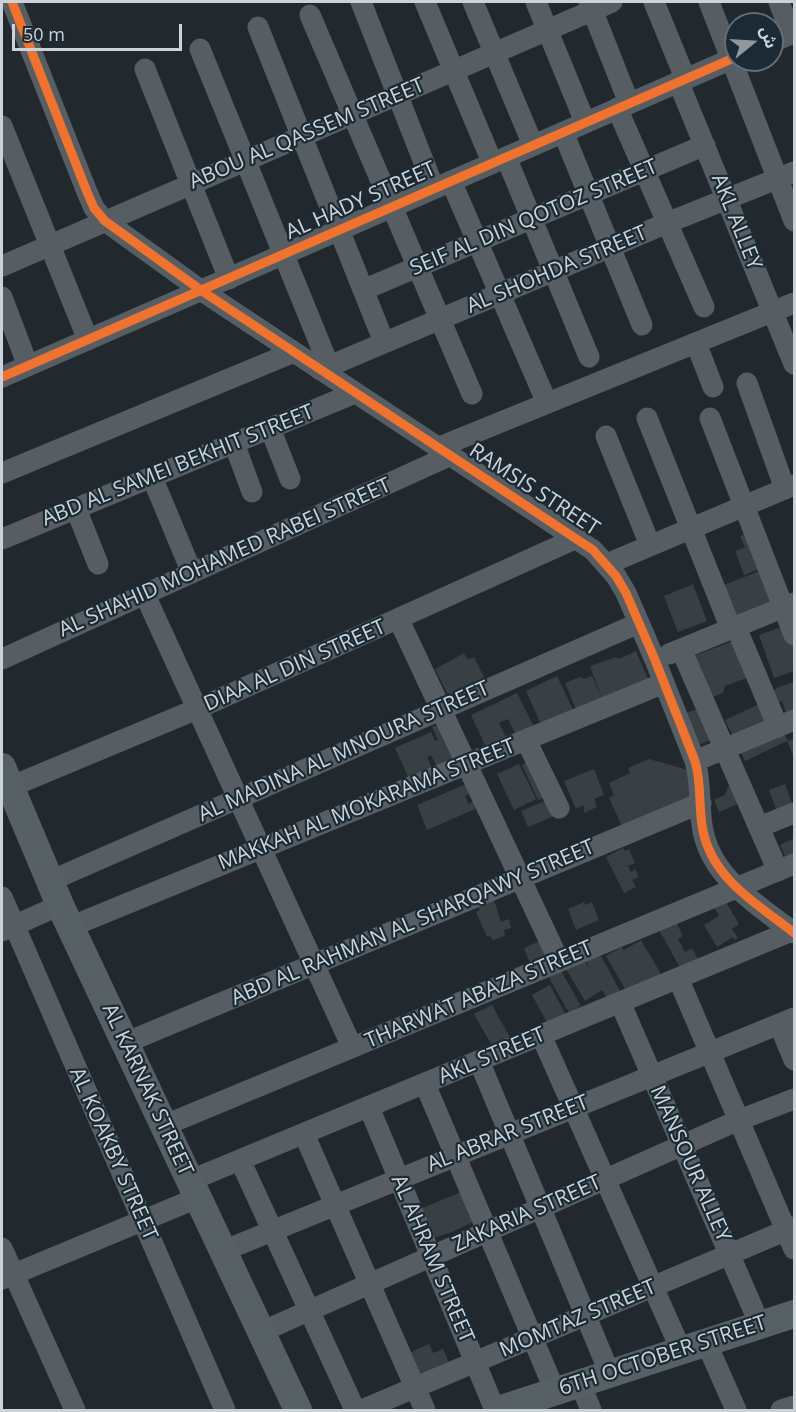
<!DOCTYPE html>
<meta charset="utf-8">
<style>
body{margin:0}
#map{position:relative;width:796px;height:1412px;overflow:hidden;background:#21292e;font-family:"Open Sans","Noto Sans Arabic",sans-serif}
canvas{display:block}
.frame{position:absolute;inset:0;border:3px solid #cad3d9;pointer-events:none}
.north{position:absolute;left:724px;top:12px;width:60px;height:60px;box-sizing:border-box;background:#1b2a34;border:2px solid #616e76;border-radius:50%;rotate:72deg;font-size:16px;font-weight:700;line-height:24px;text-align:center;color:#cad3d9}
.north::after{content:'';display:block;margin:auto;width:21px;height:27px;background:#8f989d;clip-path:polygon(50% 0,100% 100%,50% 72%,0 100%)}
.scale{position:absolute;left:12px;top:24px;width:170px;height:27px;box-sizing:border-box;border:3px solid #cad3d9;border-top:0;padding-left:8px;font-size:18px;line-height:21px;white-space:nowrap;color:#cad3d9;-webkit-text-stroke:4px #1b2a34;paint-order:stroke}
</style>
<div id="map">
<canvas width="796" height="1412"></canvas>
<div class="frame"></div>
<div class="north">ش</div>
<div class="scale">50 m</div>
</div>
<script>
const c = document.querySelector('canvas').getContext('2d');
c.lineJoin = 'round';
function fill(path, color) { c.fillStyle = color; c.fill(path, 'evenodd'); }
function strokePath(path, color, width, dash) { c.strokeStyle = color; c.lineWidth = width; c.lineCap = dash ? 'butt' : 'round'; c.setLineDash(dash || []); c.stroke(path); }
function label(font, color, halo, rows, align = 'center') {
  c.font = font + ' "Open Sans",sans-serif'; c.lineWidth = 4.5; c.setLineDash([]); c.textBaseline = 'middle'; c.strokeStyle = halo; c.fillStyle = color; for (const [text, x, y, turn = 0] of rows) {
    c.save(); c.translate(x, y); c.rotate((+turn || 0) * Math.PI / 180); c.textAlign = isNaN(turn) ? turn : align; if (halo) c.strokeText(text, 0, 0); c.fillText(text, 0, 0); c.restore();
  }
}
const building = new Path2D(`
 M751 531 765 567 744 575 735 551 745 547 740 536Z
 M767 568 782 604 738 621 724 585Z
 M693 584 707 621 678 632 664 596Z
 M790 624 794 637V671L774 678 759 635Z
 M746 636 760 673 725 686 723 693 708 699 691 657Z
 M636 651 651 686 602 699 590 666 616 657 619 659Z
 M464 653 468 660 474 657 488 685 452 703 435 669Z
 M557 676 576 716 544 731 526 691Z
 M592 676 605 706 579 717 565 683 580 677 584 679Z
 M794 682V716L788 718 782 701 772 704 769 699 776 688Z
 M517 693 536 731 518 740 508 719 499 723 506 737 486 747 471 715Z
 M768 700 788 741 794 738V757L787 741 745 761 725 720Z
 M705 706 716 738 693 747 686 713Z
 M444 722 461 758 438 769 431 755 427 757 434 773 411 783 395 748 431 732 435 741 438 740 432 727Z
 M541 756 557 792 538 800 522 765Z
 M649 759 688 770 700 801 630 844 609 798 614 795 609 783 630 773 628 768Z
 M519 764 536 799 514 810 497 774Z
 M594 769 604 795 594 799 597 807 584 813V805L576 809 564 781Z
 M741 781 749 799 719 812 714 800 725 795 728 787Z
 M471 782 475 791 465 796 468 804 479 799 482 806 427 830 417 805Z
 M785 784 794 808 778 814 769 790Z
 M561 794 568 810 528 827 521 811Z
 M794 838V854L786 858 780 845Z
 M623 848 625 851 629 849 635 863 628 866 631 872 635 869 639 877 632 880 636 887 624 893 606 857Z
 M494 900 501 922 509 919 511 928 504 930 505 936 493 940 490 936 487 937 476 912 480 910 478 907Z
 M725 900 739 924 732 929 738 938 734 940 733 937 717 947 704 925 719 916 714 907Z
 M584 902 585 905 592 902 599 920 576 930 568 909Z
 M675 920 683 936 678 939 685 952 692 948 699 961 682 971 659 930Z
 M549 937 561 965 535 976 524 948Z
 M641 940 661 974 628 994 606 956 622 947 624 950Z
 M577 949 591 971 586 961 600 954 620 991 607 998 602 990 585 1001 560 959Z
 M560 969 581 1006 569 1013 548 976Z
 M550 985 568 1019 550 1028 532 995Z
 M492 1005 513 1043 496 1053 474 1014Z
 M461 1192 475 1221 452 1232 430 1239 420 1209Z
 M429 1344 433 1353 443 1349 449 1363 421 1375 411 1352Z`);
const street = new Path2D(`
 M12 2 87 192 94 208 105 221 202 291 593 550 616 576 626 593 655 660 695 761C702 784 698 807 703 831 713 880 759 905 794 933
 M361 2 434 188
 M425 2 492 162
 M473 2 533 145
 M536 2 585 122
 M589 2 629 103
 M654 2 685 78
 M709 2 794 221
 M779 2 791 34
 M310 15 472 394
 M258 27 384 342
 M772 42 794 33
 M200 49 329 366
 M145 69 229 279
 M678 81 794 364
 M617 108 704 307
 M2 126 88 340
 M563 132 642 325
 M506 157 589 357
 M451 181 547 403
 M2 266 612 2
 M363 290 705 145
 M2 297 28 366
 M696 343 713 387
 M320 370 667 223 794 172
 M2 377 736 57
 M747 383 785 489
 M647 418 731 629
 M710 418 794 635
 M270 428 290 479
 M606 436 650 545
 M234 443 252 492
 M437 448 794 303
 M2 473 294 352
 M152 477 192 573
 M76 509 98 564
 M2 539 355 393
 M607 564 794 485
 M145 595 352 1047
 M399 620 559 961
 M736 627 778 727
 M681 649 778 871
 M669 654 794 603
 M2 659 449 456
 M526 740 559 808
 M695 761 794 720
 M10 787 197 709 577 538
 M759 827 794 813
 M50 881 639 623
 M2 897 225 1410
 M70 927 664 683
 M2 931 60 905
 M678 978 794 1249
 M620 1002 760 1325
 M779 1024 794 1060
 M541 1035 681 1350
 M125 1043 701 803
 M479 1061 610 1374
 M425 1084 555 1391
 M369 1107 495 1410
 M163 1126 794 864
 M304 1134 425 1410
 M240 1160 355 1410
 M189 1181 794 930
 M2 1248 75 1410
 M223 1251 794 1018
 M2 1279 197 1198
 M261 1332 739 1120 794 1099
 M706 1342 736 1410
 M580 1383 591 1410
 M362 1410 794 1227
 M781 1410 794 1406`);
const secondary = new Path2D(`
 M2 767 60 905 298 1410
 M498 1410 794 1314`);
const cycleway = new Path2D(`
 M12 2 87 192 94 208 105 221 202 291 593 550 616 576 626 593 655 660 695 761C702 784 698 807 703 831 713 880 759 905 794 933
 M2 377 736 57`);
const streetNames = [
 ["ABOU AL QASSEM STREET",307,134,-23],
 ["AL HADY STREET",361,201,-24],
 ["SEIF AL DIN QOTOZ STREET",534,218,-23],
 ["AKL ALLEY",736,222,68],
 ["AL SHOHDA STREET",557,270,-23],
 ["ABD AL SAMEI BEKHIT STREET",178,466,-22],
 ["RAMSIS STREET",534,490,33],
 ["AL SHAHID MOHAMED RABEI STREET",225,558,-24],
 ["DIAA AL DIN STREET",295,666,-24],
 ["AL MADINA AL MNOURA STREET",344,752,-24],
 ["MAKKAH AL MOKARAMA STREET",367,805,-22],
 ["ABD AL RAHMAN AL SHARQAWY STREET",413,923,-23],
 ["THARWAT ABAZA STREET",479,995,-23],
 ["AKL STREET",492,1056,-23],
 ["AL KARNAK STREET",147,1090,65],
 ["AL ABRAR STREET",508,1134,-22],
 ["AL KOAKBY STREET",113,1154,66],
 ["MANSOUR ALLEY",690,1164,66],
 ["ZAKARIA STREET",527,1214,-24],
 ["AL AHRAM STREET",432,1259,67],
 ["MOMTAZ STREET",578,1319,-23],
 ["6TH OCTOBER STREET",663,1356,-18]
];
fill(building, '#394044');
strokePath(street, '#565e63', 21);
strokePath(secondary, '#576065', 28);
strokePath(cycleway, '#ef722f', 9);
label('21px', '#cad3d9', '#1b2a34', streetNames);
</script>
